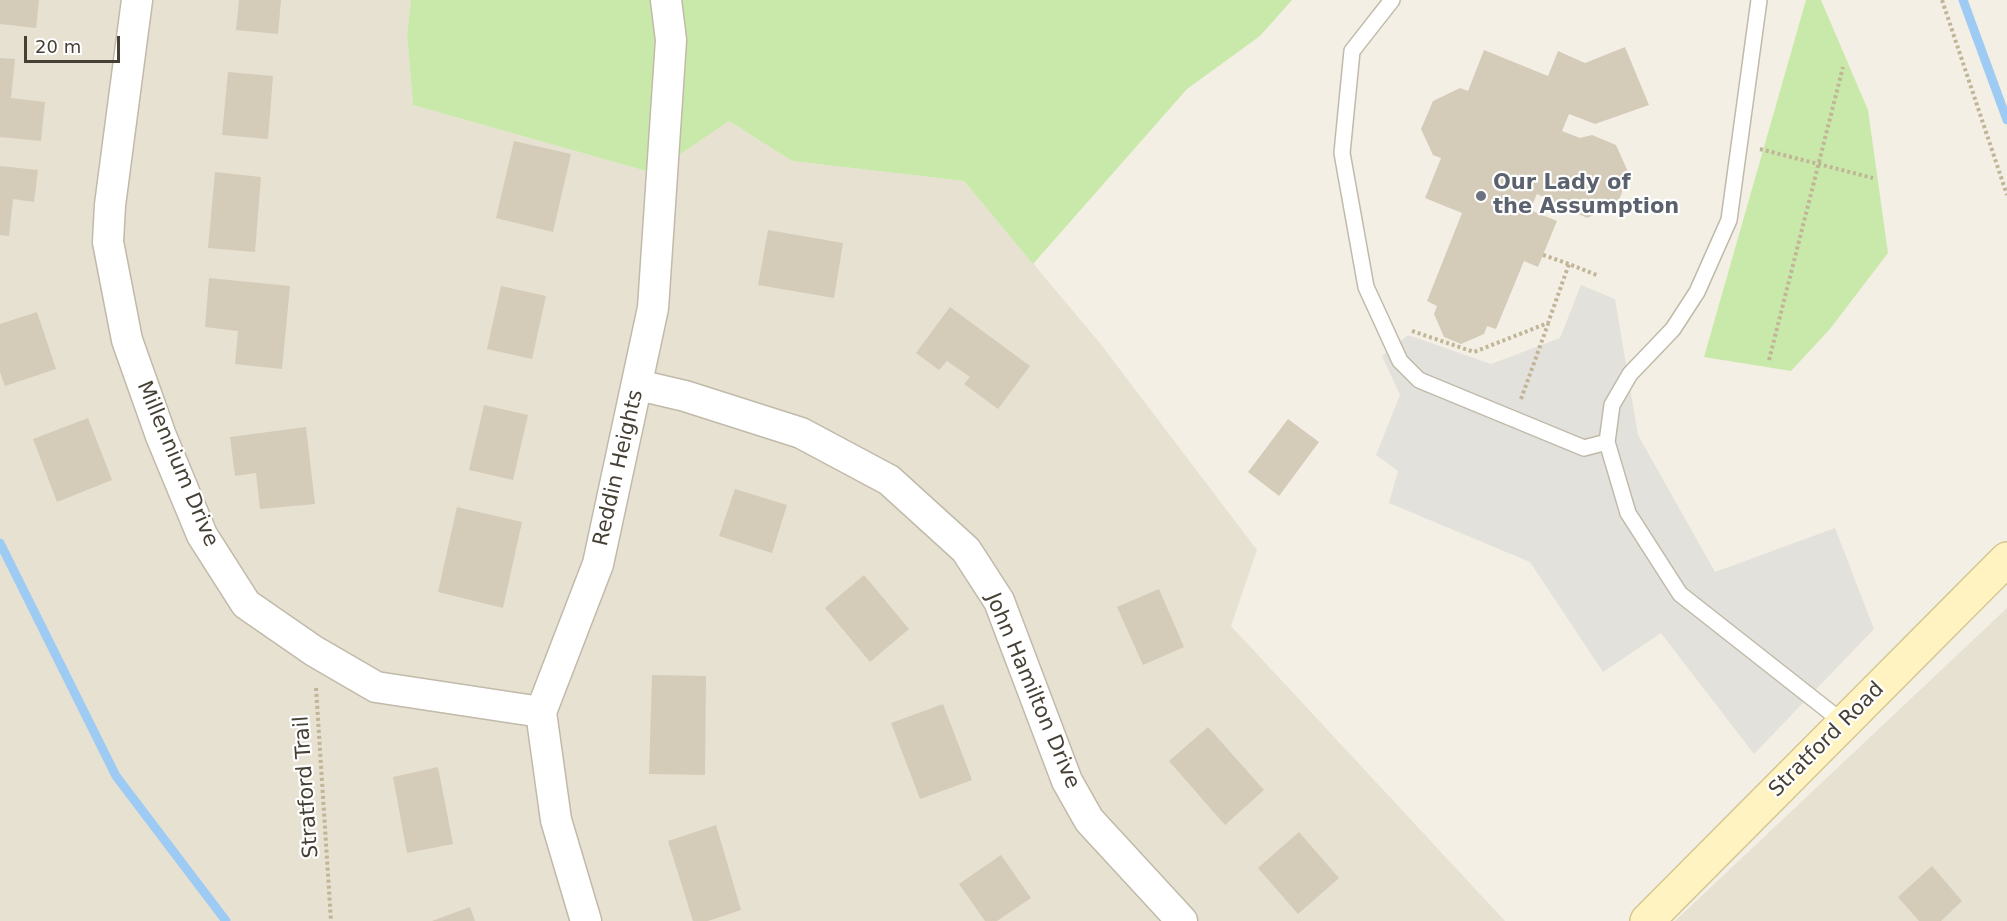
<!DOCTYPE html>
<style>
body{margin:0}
#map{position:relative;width:2007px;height:921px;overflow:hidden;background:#f3efe4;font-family:"DejaVu Sans",sans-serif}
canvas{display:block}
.scale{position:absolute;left:24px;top:36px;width:96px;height:27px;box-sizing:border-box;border:3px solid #453f34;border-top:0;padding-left:8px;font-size:18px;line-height:21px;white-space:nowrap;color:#453f34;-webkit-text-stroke:4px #fff;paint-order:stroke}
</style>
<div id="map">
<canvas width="2007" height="921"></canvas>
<div class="scale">20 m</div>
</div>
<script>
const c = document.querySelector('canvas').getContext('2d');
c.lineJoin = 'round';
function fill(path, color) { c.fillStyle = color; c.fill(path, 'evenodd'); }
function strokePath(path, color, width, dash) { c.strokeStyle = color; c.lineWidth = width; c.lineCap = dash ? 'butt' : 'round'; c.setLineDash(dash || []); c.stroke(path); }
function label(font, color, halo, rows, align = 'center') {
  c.font = font + ' "DejaVu Sans",sans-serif'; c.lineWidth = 4.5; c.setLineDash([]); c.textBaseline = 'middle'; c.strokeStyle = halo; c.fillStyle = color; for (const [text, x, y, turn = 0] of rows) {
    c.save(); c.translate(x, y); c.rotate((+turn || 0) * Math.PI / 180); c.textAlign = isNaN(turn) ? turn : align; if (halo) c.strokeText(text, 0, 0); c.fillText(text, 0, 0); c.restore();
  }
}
const residential = new Path2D(`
 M0 0H411L407 34 413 105 653 173 729 121 792 161 964 181 1099 342 1257 550 1231 626 1505 921H0Z
 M2007 608V921H1675Z`);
const green = new Path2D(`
 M411 0H1292L1260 36 1187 89 1033 264 964 181 792 161 729 121 653 173 413 105 407 34Z
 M1806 0H1821L1868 110 1888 253 1830 329 1791 371 1704 357Z`);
const parking = new Path2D(`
 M1581 285 1615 299 1638 435 1715 572 1835 528 1874 629 1754 754 1661 633 1603 672 1530 562 1389 503 1398 471 1376 455 1400 395 1382 356 1408 335 1491 364 1560 338Z`);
const stream = new Path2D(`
 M1963 0 2007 120
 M0 543 116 776 226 921`);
const building = new Path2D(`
 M0 0H39L36 28 0 24Z
 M239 0H281L278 34 236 30Z
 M1625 47 1649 105 1595 124 1569 114 1562 131 1580 138 1592 135 1616 145 1629 174 1617 205 1587 218 1537 194 1530 210 1557 221 1538 267 1524 261 1496 329 1487 326 1484 334 1461 344 1444 337 1434 314 1437 306 1427 301 1462 213 1425 198 1441 158 1433 155 1421 129 1433 101 1460 88 1468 91 1484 50 1548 76 1558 51 1585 63Z
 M0 58 15 59 11 98 45 102 41 141 0 137Z
 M228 72 273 76 268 139 222 135Z
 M514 141 571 154 553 232 496 218Z
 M0 166 38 170 34 202 13 199 9 236 0 235Z
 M215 172 261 177 255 252 208 248Z
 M768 230 843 243 834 298 758 285Z
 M209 278 290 286 282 369 235 364 238 331 205 327Z
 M501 286 546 296 532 359 487 349Z
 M950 307 1030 366 998 409 964 384 970 377 947 361 939 370 916 353Z
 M37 312 56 369 5 386 0 372V324Z
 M484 405 528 415 513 480 469 470Z
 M88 418 112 480 57 502 33 439Z
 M1288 419 1319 442 1279 496 1248 472Z
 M306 427 315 504 260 509 256 473 235 476 230 437Z
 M735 489 787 505 772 553 719 536Z
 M457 507 522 522 503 608 438 592Z
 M864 575 909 629 870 662 825 608Z
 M1159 589 1184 647 1143 665 1117 607Z
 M652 675 706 676 705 775 649 774Z
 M943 704 972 780 920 799 891 723Z
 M1208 727 1264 790 1225 825 1169 761Z
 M438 767 453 844 407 853 393 777Z
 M716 825 741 910 708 921H693L668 841Z
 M1299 832 1339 878 1298 914 1258 868Z
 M1001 855 1031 898 997 921H985L959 884Z
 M1932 866 1962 901 1941 921H1919L1898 897Z
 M470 907 475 921H432Z`);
const path = new Path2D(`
 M1942 0 2007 195
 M1760 149 1873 178
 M1543 255 1569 264
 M1412 331 1474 352 1548 323 1569 264 1599 276
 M1769 360 1843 67
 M1521 399 1548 324
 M316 688 331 921`);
const service = new Path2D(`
 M1392 0 1352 51 1342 153 1366 287 1400 361 1419 380 1584 448 1607 442
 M1759 0 1729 220 1697 292 1673 329 1630 374 1612 405 1607 442 1628 513 1680 594 1844 723`);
const minor = new Path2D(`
 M137 0 110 205 108 242 127 340 161 436 202 535 246 604 314 651 376 687 541 712
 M638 385 685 396 801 433 889 480 966 550 999 601 1067 781 1089 820 1182 921
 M586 921 556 820 541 712 598 564 653 308 671 40 666 0`);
const secondary = new Path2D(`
 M1647 921 2007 559`);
const markers = [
 [1481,196,6,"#6b7280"]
];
const worshipNames = [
 ["Our Lady of",1493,184],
 ["the Assumption",1493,208]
];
const streetNames = [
 ["Millennium Drive",177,464,67],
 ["Reddin Heights",619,468,-77],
 ["John Hamilton Drive",1032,691,67],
 ["Stratford Road",1827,740,-45],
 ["Stratford Trail",307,787,-94]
];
fill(residential, '#e7e1d2');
fill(green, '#c9e9aa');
fill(parking, '#e3e1dc');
strokePath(stream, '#9dcbf3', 9);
fill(building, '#d5cbb9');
strokePath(service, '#c1baa9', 18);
strokePath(minor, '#c1baa9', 33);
strokePath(secondary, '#d5c691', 36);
strokePath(path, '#c1b497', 4, [3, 3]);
strokePath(service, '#fff', 15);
strokePath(minor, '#fff', 30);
strokePath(secondary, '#fff4c1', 33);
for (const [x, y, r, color] of markers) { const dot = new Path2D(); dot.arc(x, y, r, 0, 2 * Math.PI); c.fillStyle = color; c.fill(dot); strokePath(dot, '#fff', 2); }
label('bold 21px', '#5b616d', '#fff', worshipNames, 'left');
label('21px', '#453f34', '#fff', streetNames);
</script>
